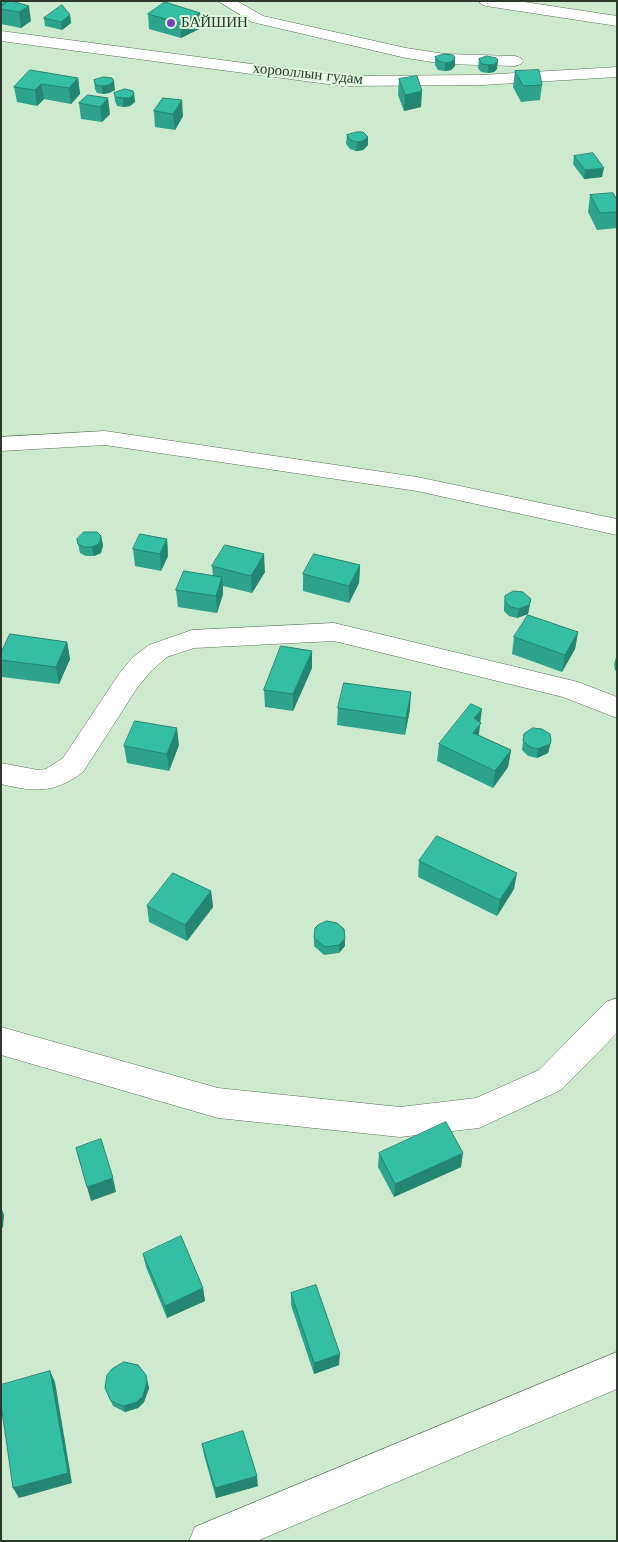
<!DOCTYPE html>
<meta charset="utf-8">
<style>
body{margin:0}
#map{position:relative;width:618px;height:1542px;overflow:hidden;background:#ceeace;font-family:"Libre Baskerville",serif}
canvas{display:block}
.frame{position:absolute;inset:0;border:2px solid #2e392e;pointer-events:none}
</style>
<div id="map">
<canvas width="618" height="1542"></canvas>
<div class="frame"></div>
</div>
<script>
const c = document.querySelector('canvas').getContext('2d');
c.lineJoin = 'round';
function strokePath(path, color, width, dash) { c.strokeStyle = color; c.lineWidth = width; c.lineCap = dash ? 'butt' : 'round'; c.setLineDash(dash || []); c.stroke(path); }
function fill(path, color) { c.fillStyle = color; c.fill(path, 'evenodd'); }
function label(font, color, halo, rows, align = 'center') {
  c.font = font + ' "Libre Baskerville",serif'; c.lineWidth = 4; c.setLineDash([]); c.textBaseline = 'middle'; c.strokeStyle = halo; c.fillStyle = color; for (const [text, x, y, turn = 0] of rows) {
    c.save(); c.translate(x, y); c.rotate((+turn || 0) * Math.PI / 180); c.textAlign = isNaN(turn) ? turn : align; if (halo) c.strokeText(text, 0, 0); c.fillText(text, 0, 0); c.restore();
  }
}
const minor = new Path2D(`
 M218 1H237L263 16 406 48 445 54 515 56 521 58 523 61 521 64 515 66 445 64 406 58 252 22Z
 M479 1H518L617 16V26L486 6 481 4Z
 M1 31 343 76 482 75 617 67V77L482 85 343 86 1 41Z
 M105 431 417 477 617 519V535L417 491 105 445 1 451V437Z
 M334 623 578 682 617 697V718L563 697 334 641 194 648 167 657 151 671 137 688 83 772C53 794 35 792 1 784V763L38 770 46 769 63 758 119 674 133 657 149 645 192 630Z
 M617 998V1033L561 1090 479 1128 400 1137 218 1118 1 1055V1027L218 1088 400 1107 476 1098 539 1070 606 1002Z
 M617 1352V1389L257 1541H189L195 1527Z`);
const wall = new Path2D(`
 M1 1H15L31 21 21 28 1 24Z
 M200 13 201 28 181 38 149 29 148 14Z
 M70 15 71 23 62 30 45 26 44 18Z
 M435 57 455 58V66L451 70 445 71 438 70 435 65Z
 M479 59 497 69 494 72 488 73 481 72 478 68Z
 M515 71 542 85 540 100 521 102 513 87Z
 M78 78 80 94 71 104 44 99 37 106 17 102 14 87Z
 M399 79 421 107 404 111 398 95Z
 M94 80 115 90 109 93 103 94 97 93 95 89Z
 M114 93 134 94 135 102 130 106 123 107 117 106 115 101Z
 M88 95 110 114 102 122 81 119 79 103Z
 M163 98 183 116 175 130 155 127 154 111Z
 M347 135 368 145 363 150 356 151 350 149 346 144Z
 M574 156 602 177 584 179 573 164Z
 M590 195 617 200V228L597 230 588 212Z
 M101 536 103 545 101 553 94 556H86L80 553 77 539Z
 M167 539 168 556 161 571 135 566 133 549Z
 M360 565 359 583 349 603 303 591V574Z
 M212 566 265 572 252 593 223 586V594L217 613 178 607 176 590 213 576Z
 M505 596 531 599 528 614 517 618 509 616 504 611V606Z
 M578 632 575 649 562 672 512 654 514 637Z
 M67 642 70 659 59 684 2 677 1 673V653Z
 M617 654V672L615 670 614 664Z
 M312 668 293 711 265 707 264 690Z
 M338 708 410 709 405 735 337 725Z
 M480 722 479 735 511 750 508 767 493 788 437 761 439 744Z
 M524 734 551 741 548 753 537 758 528 756 522 750Z
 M179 745 169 771 127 763 124 746Z
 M419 861 514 889 497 916 418 877Z
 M211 891 213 907 187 941 149 922 147 906Z
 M314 938 345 946 339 953 324 955 314 946Z
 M379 1153 461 1167 394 1197 378 1167Z
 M143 1254 203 1288 205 1301 167 1318 146 1267Z
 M291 1293 339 1365 314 1374 291 1305Z
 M147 1381 149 1388 144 1402 138 1408 125 1412 113 1406 105 1388Z
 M202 1444 258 1486 216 1498 204 1455Z`);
const shadedWall = new Path2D(`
 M29 6 31 21 21 28 19 12Z
 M200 13 201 28 181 38 180 23Z
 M70 15 71 23 62 30 61 22Z
 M455 58V66L451 70 445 71V63Z
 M498 60 497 69 494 72 488 73V65Z
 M78 78 80 94 71 104 69 88Z
 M114 81 115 90 109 93 103 94 102 86Z
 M41 84 44 99 37 106 35 90Z
 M422 91 421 107 404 111 405 95Z
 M134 94 135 102 130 106 123 107V98Z
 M108 98 110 114 102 122 100 107Z
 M182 100 183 116 175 130 173 114Z
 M368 137V145L363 150 356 151 357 142Z
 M604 168 602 177 584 179 585 170Z
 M101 536 103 545 101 553 94 556 92 547Z
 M167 539 168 556 161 571 160 554Z
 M264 554 265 572 252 593 251 576Z
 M360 565 359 583 349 603V586Z
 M222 577 223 594 217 613 216 596Z
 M531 599 528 614 517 618 519 609Z
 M578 632 575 649 562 672 565 655Z
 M67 642 70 659 59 684 56 667Z
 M312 651V668L293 711V694Z
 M411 692 410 709 405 735 406 718Z
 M482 709 478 740 471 749 474 718Z
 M177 728 179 745 169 771 167 754Z
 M551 741 548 753 537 758 538 749Z
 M511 750 508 767 493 788 495 771Z
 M517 873 514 889 497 916 500 900Z
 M211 891 213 907 187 941 185 925Z
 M345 938V946L339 953V945Z
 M463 1153 461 1167 394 1197 395 1184Z
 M113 1178 116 1192 91 1201 87 1187Z
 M1 1207 4 1215 3 1227 1 1229Z
 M203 1288 205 1301 167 1318 165 1306Z
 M340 1354 339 1365 314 1374V1363Z
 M50 1371 55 1382 72 1483 19 1498 13 1488Z
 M146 1375 149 1388 144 1402 138 1408 125 1412 123 1406Z
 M257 1476 258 1486 216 1498 215 1488Z`);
const building = new Path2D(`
 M1 1H8L1 6Z
 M8 1H12L29 6 19 12 1 9V6Z
 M165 2 200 13 180 23 148 14Z
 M62 5 70 15 61 22 44 18Z
 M444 54 453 55 455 58 451 62 445 63 439 61 435 57Z
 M487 56 496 58 498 60 495 64 488 65 482 64 479 59Z
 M30 70 78 78 69 88 41 84 35 90 14 87Z
 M539 70 542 85 523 86 515 71Z
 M417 76 422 91 405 95 399 79Z
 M104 77 112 78 114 81 109 85 102 86 96 85 94 80Z
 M125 89 133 91 134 94 130 98H123L116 97 114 93Z
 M88 95 108 98 100 107 79 103Z
 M163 98 182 100 173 114 154 111Z
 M357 132H363L368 137 363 141 357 142 350 140 347 135Z
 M593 153 604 168 585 170 574 156Z
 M613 193 617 200V212L600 213 590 195Z
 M84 532H97L101 536 99 544 92 547H84L78 544 77 539Z
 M140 534 167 539 160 554 133 549Z
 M225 545 264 554 251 576 212 566Z
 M314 554 360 565 349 586 303 574Z
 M184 571 222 577 216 596 176 590Z
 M514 591 523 592 531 599 529 605 519 609 511 607 505 602V596Z
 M528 615 578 632 565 655 514 637Z
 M10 634 67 642 56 667 1 660V653Z
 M281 646 312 651 293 694 264 690Z
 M344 683 411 692 406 718 338 708Z
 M471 704 482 709 474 718 481 723 473 733 511 750 495 771 439 744Z
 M135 721 177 728 167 754 124 746Z
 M533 728 542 729 550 734 551 741 550 744 538 749 530 747 523 741 524 734Z
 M437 836 517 873 500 900 419 861Z
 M173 873 211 891 185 925 147 906Z
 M327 921 337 923 344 929 345 938 339 945 325 947 314 938 315 928 318 925Z
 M446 1122 463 1153 395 1184 379 1153Z
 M101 1139 113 1178 87 1187 76 1148Z
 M181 1236 203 1288 165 1306 143 1254Z
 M316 1285 340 1354 314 1363 291 1293Z
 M124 1362 138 1365 146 1375 147 1382 143 1396 137 1402 123 1406 111 1401 105 1388 107 1375 112 1369Z
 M50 1371 68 1473 13 1488 1 1404V1385Z
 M243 1431 257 1476 215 1488 202 1444Z`);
const markers = [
 [171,23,5,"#7b42b9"]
];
const farPoinames = [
 ["БАЙШИН",181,23]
];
const farStreetnames = [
 ["хорооллын гудам",308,74,6]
];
strokePath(minor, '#566f57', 1);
fill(minor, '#fff');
fill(wall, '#2da38c');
fill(shadedWall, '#248572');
fill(building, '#34bea3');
strokePath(building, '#248572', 1);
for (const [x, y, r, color] of markers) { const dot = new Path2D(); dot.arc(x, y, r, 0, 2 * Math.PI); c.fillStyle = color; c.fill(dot); strokePath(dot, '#dcf7db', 2); }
label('15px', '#2e392e', '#dcf7db', farPoinames, 'left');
label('15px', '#2e392e', '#dcf7db', farStreetnames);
</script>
